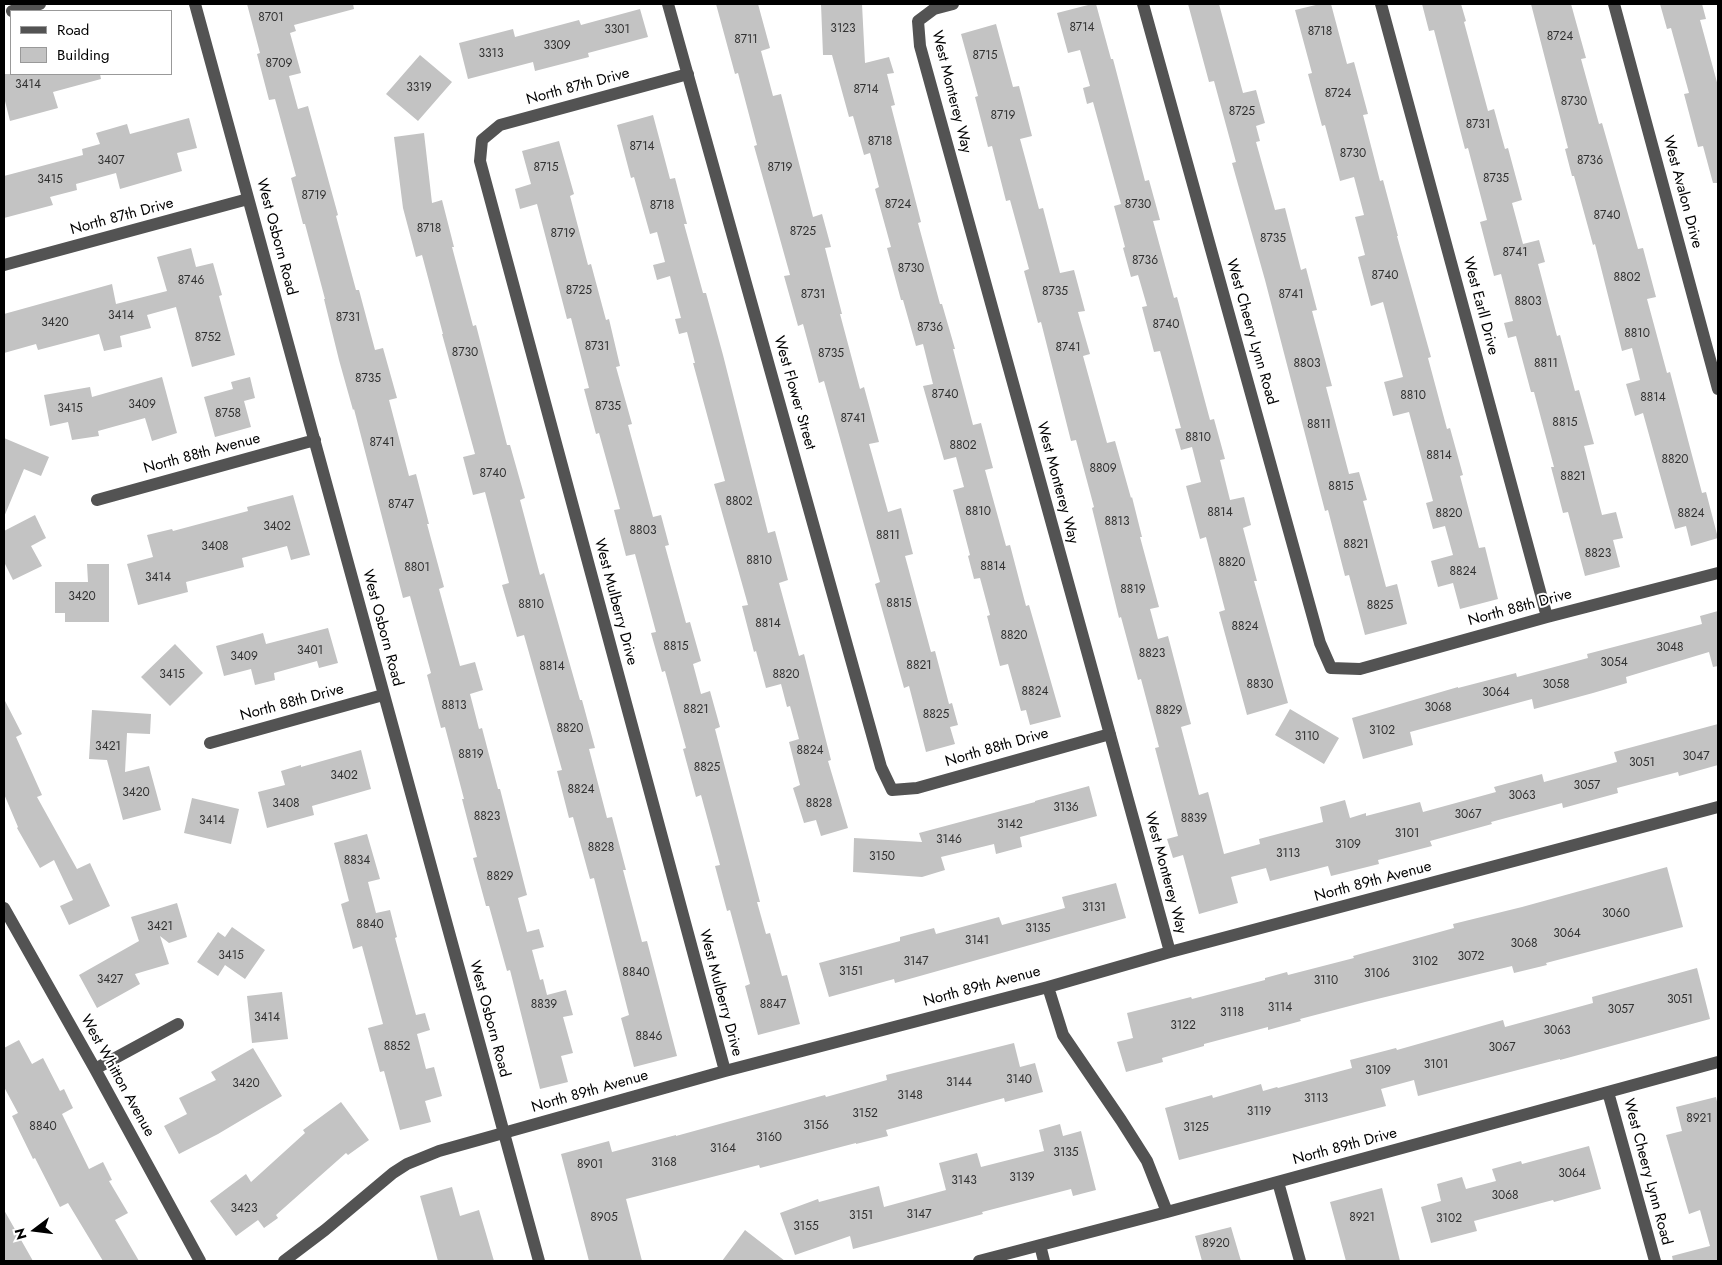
<!DOCTYPE html>
<style>
body{margin:0}
#map{position:relative;width:1722px;height:1265px;overflow:hidden;background:#fff;font-family:Jost,sans-serif}
canvas{display:block}
.frame{position:absolute;inset:0;border:5px solid #000;pointer-events:none}
.legend{position:absolute;left:10px;top:10px;width:162px;height:65px;box-sizing:border-box;background:#fff;border:1px solid #999;margin:0;padding:6px 9px;list-style:none;font-size:15px;color:#000}
.legend li{display:flex;align-items:center;gap:10px;height:25px}
.legend b{width:25px;border:1px solid #999}
.north{position:absolute;left:10px;top:1205px;width:50px;height:50px;-webkit-text-stroke:4px #fff;paint-order:stroke;rotate:255deg;font-size:14px;font-weight:700;line-height:20px;text-align:center;color:#000}
.north::after{content:'';display:block;margin:auto;width:18px;height:22px;background:#000;clip-path:polygon(50% 0,100% 100%,50% 72%,0 100%)}
</style>
<div id="map">
<canvas width="1722" height="1265"></canvas>
<div class="frame"></div>
<ul class="legend">
<li><b style="height:6px;background:#535353"></b>Road</li>
<li><b style="height:14px;background:#c3c3c3"></b>Building</li>
</ul>
<div class="north">N</div>
</div>
<script>
const c = document.querySelector('canvas').getContext('2d');
c.lineJoin = 'round';
function fill(path, color) { c.fillStyle = color; c.fill(path, 'evenodd'); }
function strokePath(path, color, width, dash) { c.strokeStyle = color; c.lineWidth = width; c.lineCap = dash ? 'butt' : 'round'; c.setLineDash(dash || []); c.stroke(path); }
function label(font, color, halo, rows, align = 'center') {
  c.font = font + ' Jost,sans-serif'; c.lineWidth = 4; c.setLineDash([]); c.textBaseline = 'middle'; c.strokeStyle = halo; c.fillStyle = color; for (const [text, x, y, turn = 0] of rows) {
    c.save(); c.translate(x, y); c.rotate((+turn || 0) * Math.PI / 180); c.textAlign = isNaN(turn) ? turn : align; if (halo) c.strokeText(text, 0, 0); c.fillText(text, 0, 0); c.restore();
  }
}
const building = new Path2D(`
 M247 4H353L354 9 294 25 296 31 290 33 301 73 289 76 298 109 308 106 338 215 336 216 356 290H359L375 350 383 348 397 398 389 400 409 476 416 474 429 524H427L444 587 439 589 460 666 475 662 483 690 470 694 479 729 482 728 498 789H500L527 895 518 898 527 932 539 929 544 947 532 950 540 980 543 979 547 995 566 990 573 1015 563 1017 573 1053 561 1056 568 1082 540 1089 510 970 507 971 489 906H486L473 858 477 857 462 799H464L445 727 441 728 427 675 431 673 410 596 403 598 354 409 353 410 339 360 324 299H325L305 224H303L291 178 296 176 275 99 269 100 257 54 260 53Z
 M716 4H758L770 48 761 51 773 96 781 94 813 217 822 214 831 247 825 248 842 314H840L860 389 864 387 879 442 869 444 888 512 901 508 913 554 905 556 931 652 935 651 949 704 952 703 958 725 950 727 955 744 926 752 909 686 904 688 875 584 880 582 824 381 819 383 803 324 798 326 784 276 790 275 754 146 757 145 738 73 735 74Z
 M821 4H862L865 63 889 57 894 73 887 74 895 105 891 106 921 222 918 223 940 304H942L955 349H953L973 425 981 423 993 468 985 470 1006 546 1010 545 1026 606 1029 605 1061 717 1030 725 1026 710 1021 711 1008 664 1000 666 987 616 990 615 980 578 974 579 968 556 970 555 953 490 964 487 956 457 944 460 923 386 933 384 923 344 916 346 903 300H901L887 248 891 247 875 189 879 187 870 153 864 155 853 116 849 117 832 55H823Z
 M1092 4H1096L1111 59H1113L1145 181 1149 180 1160 220 1153 221 1174 298 1177 297 1210 420 1214 419 1225 459 1220 460 1230 500 1244 497 1251 525 1243 528 1257 581H1254L1288 703 1247 715 1219 612 1225 610 1206 537 1200 539 1186 486 1201 482 1192 447 1181 450 1175 429 1181 428 1160 351 1154 352 1142 307 1147 306 1138 275 1131 277 1123 248 1125 247 1114 206 1121 204 1093 102 1087 104 1083 88 1090 86 1080 50 1068 53 1057 13Z
 M1188 4H1219L1243 93 1256 90 1265 123 1256 126 1260 141 1256 142 1275 210 1285 208 1301 270 1306 268 1317 310 1312 311 1332 386 1326 387 1349 474 1359 472 1367 500 1363 501 1386 587 1397 584 1407 624 1365 635 1349 575 1345 576 1328 510 1325 511 1265 280 1232 163 1236 162 1214 81 1209 82Z
 M1320 4H1331L1347 64 1354 62 1368 114 1363 115 1380 181 1383 180 1398 236H1397L1431 357 1428 358 1447 429 1450 428 1463 475 1460 476 1479 548 1485 547 1498 599 1460 609 1453 583 1438 587 1431 561 1453 555 1445 526 1433 529 1426 503 1433 501 1409 412 1393 416 1384 382 1403 377 1383 302 1371 306 1358 257 1365 255 1355 217 1364 215 1354 177 1340 181 1325 125 1322 126 1308 74 1312 73 1295 10Z
 M1422 4H1461L1466 21 1464 22 1488 111 1494 109 1505 149 1508 148 1522 200 1512 203 1523 244 1539 240 1545 262 1538 264 1557 336 1560 335 1575 391 1579 390 1594 444 1584 446 1602 515 1616 512 1623 538 1613 540 1620 567 1585 576 1568 512 1563 513 1551 467H1554L1534 392H1531L1516 336 1508 338 1504 323 1513 321 1501 274 1494 276 1480 222 1487 220 1468 148 1465 149 1434 30 1429 31Z
 M1531 4H1571L1586 58 1581 59 1599 124 1602 123 1638 249 1643 248 1656 297 1647 299 1667 373 1670 372 1702 493 1706 492 1718 538 1691 546 1686 526 1675 529 1643 413 1635 416 1626 384 1640 380 1632 348 1622 351 1595 244 1593 245 1574 176H1572L1565 149 1568 148Z
 M1660 4H1702L1706 19 1700 20 1718 86V183H1713L1703 146 1698 147 1684 94 1689 93 1671 28 1667 29Z
 M640 9 648 37 588 53 589 57 535 71 533 62 468 79 459 43 513 29 515 37 579 20 581 25Z
 M996 24 1013 87 1019 86 1032 136 1020 139 1039 209 1043 208 1060 273 1074 270 1085 311 1078 312 1090 354 1083 356 1107 443 1115 441 1131 498 1132 497 1142 537H1140L1159 607 1150 609 1158 639 1168 636 1191 724 1181 727 1199 795 1208 792 1224 854 1260 844 1259 839 1323 822 1320 807 1345 800 1350 818 1366 813V816L1420 802 1423 812 1496 792 1494 787 1542 774 1544 782 1617 762 1614 752 1718 724V765L1679 776 1678 772 1617 788 1618 793 1563 808 1562 803 1491 822 1492 824 1430 841 1432 846 1378 860 1379 864 1331 876 1328 866 1270 881 1266 868 1231 877 1238 903 1199 914 1183 855 1173 858 1167 839 1178 836 1155 748 1159 747 1141 679 1138 680 1121 617 1119 618 1092 508 1094 507 1076 440 1071 441 1041 322 1038 323 1024 271 1029 269 1010 200 1006 201 992 146 988 147 975 97 978 96 961 34Z
 M420 55 452 82 418 121 386 94Z
 M4 74H100L101 79 53 92 58 108 10 121 4 97Z
 M653 115 670 179 675 178 687 224H684L703 293H706L723 355 768 533 775 531 788 580 779 583 799 656 804 654 831 760 828 761 848 828 821 836 816 820 804 823 793 788 800 785 789 742 799 739 790 706 787 707 781 684 766 688 756 651 754 652 742 606 748 605 714 484 725 481 693 363H695L687 332 679 334 675 319 681 318 670 276 657 280 653 265 665 262 657 232 650 234 634 177 631 178 617 125Z
 M189 118 197 148 177 153 182 171 120 189 116 173 76 184 77 190 50 197 53 205 4 218V176L83 155 82 149 100 144 96 133 127 124 130 134Z
 M424 133 432 203 442 200 454 247H452L473 326 476 325 507 445H510L525 498 520 500 540 575 544 573 580 700H582L595 748 589 749 607 818 612 817 626 870H623L642 942 647 941 677 1056 634 1067 621 1018 629 1015 594 878 590 879 573 817 569 818 557 771 562 770 524 635 517 637 502 585 509 583 485 492 473 495 463 457 475 454 442 334H443L422 255 416 257 403 208 394 137Z
 M559 141 574 194 570 196 588 265 591 264 606 320 609 319 620 366 616 367 632 424 628 425 653 517 661 515 669 545 665 546 686 623 690 622 701 661 693 664 701 694 710 691 720 727 715 729 760 902H757L766 934 770 933 782 976 787 975 800 1024 758 1035 745 986 750 984 730 910 727 911 715 866 720 865 701 795 696 797 683 749 686 748 665 671 662 672 651 633 656 632 635 554 626 556 614 510 620 509 599 433 596 434 584 389 589 388 571 318 567 319 537 204 520 209 515 189 531 184 522 151Z
 M191 248 196 267 213 263 222 295 219 296 235 355 192 367 176 307 147 315 151 328 120 336 122 347 104 351 99 334 38 350 36 344 4 353V314L112 284 116 304 167 291 157 257Z
 M162 377 177 433 152 441 145 418 98 431 99 436 72 440 68 422 50 426 44 395 90 387 92 397Z
 M250 377 255 398 244 401 251 427 215 437 204 397 233 389 231 382Z
 M4 438 49 457 41 476 24 469 4 517Z
 M293 495 310 555 291 560 287 546 242 558 244 567 186 582 188 592 138 605 127 564 153 557 147 535 172 529 173 531 248 511 247 507Z
 M35 515 46 538 31 546 42 566 13 580 4 562V531Z
 M87 564H109V622H65V613H55V582H88Z
 M1718 611V666L1713 667 1709 652 1626 677 1627 683 1593 693 1534 709 1532 699 1410 732 1413 745 1363 759 1352 718 1458 687V688L1516 673 1517 677 1588 658 1587 654 1702 624 1700 616Z
 M328 628 338 663 319 668 317 661 274 673 275 680 255 685 251 669 224 676 216 646 263 633 266 644Z
 M175 644 203 673 170 706 141 677Z
 M4 699 22 734 16 737 42 795 37 797 77 869 90 863 110 906 69 925 60 906 73 900 54 860 40 868 17 828 18 827 4 794Z
 M1290 709 1339 738 1324 764 1275 735Z
 M92 710 151 714 150 734 127 733 125 772 149 766 161 810 123 820 107 760 89 759Z
 M361 750 371 789 312 806 314 815 267 828 258 792 285 785 281 771 301 765V767Z
 M1089 786 1097 816 1020 837 1022 847 996 854 994 844 941 857 945 870 922 877 853 872 854 838 922 842 919 833 1035 802V801Z
 M192 798 239 809 231 844 184 833Z
 M367 834 380 879 368 882 376 913 390 910 397 937 395 938 416 1015 425 1013 430 1030 417 1034 426 1069 434 1067 442 1096 425 1101 431 1122 400 1130 384 1071 380 1072 368 1028 383 1024 362 946 353 949 341 904 349 901 334 843Z
 M1667 867 1683 927 1546 963 1547 965 1514 973 1512 966 1365 1002 1300 1019 1301 1021 1268 1030V1027L1204 1044V1046L1162 1058 1163 1062 1126 1072 1117 1042 1133 1038 1127 1013 1191 997 1192 999 1265 980V978L1287 972 1288 975 1354 958 1353 956 1454 928 1453 924 1522 907Z
 M1116 883 1126 918 895 983 894 979 829 997 819 963 900 941V937L934 928 936 934 999 917 1002 925 1065 908 1062 897Z
 M177 903 187 937 169 943 160 936 169 964 135 974 140 984 97 1008 79 975 139 941 131 917Z
 M232 927 265 950 245 979 225 965 218 976 197 962 218 932 225 937Z
 M1697 968 1710 1019 1560 1060V1059L1418 1096 1414 1080 1381 1089 1386 1106 1179 1160 1165 1108 1212 1095 1213 1098 1261 1084 1263 1091 1277 1087 1278 1088 1352 1068 1350 1060 1396 1048 1397 1050 1503 1020 1505 1027 1593 1003 1592 997Z
 M282 992 288 1039 252 1043 247 996Z
 M19 1040 32 1064 43 1058 60 1091 64 1089 73 1108 62 1114 89 1169 103 1162 112 1180 109 1181 128 1213 115 1220 139 1261H103L68 1203 60 1207 35 1158 33 1159 12 1116 18 1113 4 1087V1048Z
 M1014 1043 1020 1067 1035 1063 1043 1092 1005 1102 1004 1098 886 1130 888 1136 856 1144V1143L760 1168 759 1165 626 1199 642 1261H589L561 1154 609 1141 612 1152 676 1135V1136L825 1095 826 1097 887 1080 886 1075Z
 M253 1048 282 1096 218 1134 179 1154 164 1126 187 1114 179 1098 216 1080 211 1072Z
 M1716 1097 1718 1106V1261H1673L1672 1256 1710 1246 1700 1210 1689 1214 1666 1135 1682 1131 1676 1107Z
 M341 1102 369 1140 348 1155 346 1153 276 1215 278 1218 264 1228 258 1220 236 1236 210 1201 246 1174 251 1182 305 1133 303 1130Z
 M1060 1124 1063 1136 1081 1131 1096 1190 1073 1196 1071 1189 982 1212 983 1214 853 1249 850 1236 795 1255 780 1213 818 1199 819 1202 879 1186 884 1207 946 1190 939 1163 977 1153 981 1167 1044 1151 1039 1130Z
 M1589 1146 1601 1189 1554 1202 1553 1200 1474 1221 1477 1231 1431 1243 1421 1207 1441 1201 1437 1184 1462 1177 1466 1189 1496 1181 1492 1169 1521 1161 1522 1164Z
 M452 1187 460 1216 479 1210 494 1261H438L420 1196Z
 M1382 1188 1400 1261H1346L1330 1202Z
 M4 1210 33 1261H4Z
 M1231 1227 1241 1261H1202L1195 1236Z
 M745 1230 785 1261H722Z`);
const minor = new Path2D(`
 M195 4 539 1261
 M668 4 881 767 892 790 917 788 1110 734
 M953 4 934 9 918 21 920 46 1170 952
 M1143 4 1320 643 1331 668 1360 669 1547 617 1718 573
 M1381 4 1547 617
 M1614 4 1718 389
 M12 11 40 4
 M688 74 500 125 482 140 480 161 725 1071
 M4 265 248 199
 M97 500 315 440
 M210 743 383 695
 M4 908 95 1069 200 1261
 M1048 987 1063 1035 1121 1120 1147 1161 1167 1212
 M95 1069 178 1024
 M1608 1092 1655 1261
 M1278 1182 1300 1261
 M1040 1245 1044 1261
 M284 1261 325 1230 393 1173 407 1164 439 1151 725 1071 1048 987 1170 952 1718 807
 M979 1261 1167 1212 1718 1062`);
const numberNames = [
 ["8701",271,18],
 ["8714",1082,28],
 ["3123",843,29],
 ["3301",617,30],
 ["8718",1320,32],
 ["8724",1560,37],
 ["8711",746,40],
 ["3309",557,46],
 ["3313",491,54],
 ["8715",985,56],
 ["8709",279,64],
 ["3414",28,85],
 ["3319",419,88],
 ["8714",866,90],
 ["8724",1338,94],
 ["8730",1574,102],
 ["8725",1242,112],
 ["8719",1003,116],
 ["8731",1478,125],
 ["8718",880,142],
 ["8714",642,147],
 ["8730",1353,154],
 ["3407",111,161],
 ["8736",1590,161],
 ["8715",546,168],
 ["8719",780,168],
 ["8735",1496,179],
 ["3415",50,180],
 ["8719",314,196],
 ["8724",898,205],
 ["8730",1138,205],
 ["8718",662,206],
 ["8740",1607,216],
 ["8718",429,229],
 ["8725",803,232],
 ["8719",563,234],
 ["8735",1273,239],
 ["8741",1515,253],
 ["8736",1145,261],
 ["8730",911,269],
 ["8740",1385,276],
 ["8802",1627,278],
 ["8746",191,281],
 ["8725",579,291],
 ["8735",1055,292],
 ["8731",813,295],
 ["8741",1291,295],
 ["8803",1528,302],
 ["3414",121,316],
 ["8731",348,318],
 ["3420",55,323],
 ["8740",1166,325],
 ["8736",930,328],
 ["8810",1637,334],
 ["8752",208,338],
 ["8731",597,347],
 ["8741",1068,348],
 ["8730",465,353],
 ["8735",831,354],
 ["8803",1307,364],
 ["8811",1546,364],
 ["8735",368,379],
 ["8740",945,395],
 ["8810",1413,396],
 ["8814",1653,398],
 ["3409",142,405],
 ["8735",608,407],
 ["3415",70,409],
 ["8758",228,414],
 ["8741",853,419],
 ["8815",1565,423],
 ["8811",1319,425],
 ["8810",1198,438],
 ["8741",382,443],
 ["8802",963,446],
 ["8814",1439,456],
 ["8820",1675,460],
 ["8809",1103,469],
 ["8740",493,474],
 ["8821",1573,477],
 ["8815",1341,487],
 ["8802",739,502],
 ["8747",401,505],
 ["8810",978,512],
 ["8814",1220,513],
 ["8820",1449,514],
 ["8824",1691,514],
 ["8813",1117,522],
 ["3402",277,527],
 ["8803",643,531],
 ["8811",888,536],
 ["8821",1356,545],
 ["3408",215,547],
 ["8823",1598,554],
 ["8810",759,561],
 ["8820",1232,563],
 ["8814",993,567],
 ["8801",417,568],
 ["8824",1463,572],
 ["3414",158,578],
 ["8819",1133,590],
 ["3420",82,597],
 ["8815",899,604],
 ["8810",531,605],
 ["8825",1380,606],
 ["8814",768,624],
 ["8824",1245,627],
 ["8820",1014,636],
 ["8815",676,647],
 ["3048",1670,648],
 ["3401",310,651],
 ["8823",1152,654],
 ["3409",244,657],
 ["3054",1614,663],
 ["8821",919,666],
 ["8814",552,667],
 ["3415",172,675],
 ["8820",786,675],
 ["8830",1260,685],
 ["3058",1556,685],
 ["8824",1035,692],
 ["3064",1496,693],
 ["8813",454,706],
 ["3068",1438,708],
 ["8821",696,710],
 ["8829",1169,711],
 ["8825",936,715],
 ["8820",570,729],
 ["3102",1382,731],
 ["3110",1307,737],
 ["3421",108,747],
 ["8824",810,751],
 ["8819",471,755],
 ["3047",1696,757],
 ["3051",1642,763],
 ["8825",707,768],
 ["3402",344,776],
 ["3057",1587,786],
 ["8824",581,790],
 ["3420",136,793],
 ["3063",1522,796],
 ["3408",286,804],
 ["8828",819,804],
 ["3136",1066,808],
 ["3067",1468,815],
 ["8823",487,817],
 ["8839",1194,819],
 ["3414",212,821],
 ["3142",1010,825],
 ["3101",1407,834],
 ["3146",949,840],
 ["3109",1348,845],
 ["8828",601,848],
 ["3113",1288,854],
 ["3150",882,857],
 ["8834",357,861],
 ["8829",500,877],
 ["3131",1094,908],
 ["3060",1616,914],
 ["8840",370,925],
 ["3421",160,927],
 ["3135",1038,929],
 ["3064",1567,934],
 ["3141",977,941],
 ["3068",1524,944],
 ["3415",231,956],
 ["3072",1471,957],
 ["3147",916,962],
 ["3102",1425,962],
 ["3151",851,972],
 ["8840",636,973],
 ["3106",1377,974],
 ["3427",110,980],
 ["3110",1326,981],
 ["3051",1680,1000],
 ["8839",544,1005],
 ["8847",773,1005],
 ["3114",1280,1008],
 ["3057",1621,1010],
 ["3118",1232,1013],
 ["3414",267,1018],
 ["3122",1183,1026],
 ["3063",1557,1031],
 ["8846",649,1037],
 ["8852",397,1047],
 ["3067",1502,1048],
 ["3101",1436,1065],
 ["3109",1378,1071],
 ["3140",1019,1080],
 ["3144",959,1083],
 ["3420",246,1084],
 ["3148",910,1096],
 ["3113",1316,1099],
 ["3119",1259,1112],
 ["3152",865,1114],
 ["8921",1699,1119],
 ["3156",816,1126],
 ["8840",43,1127],
 ["3125",1196,1128],
 ["3160",769,1138],
 ["3164",723,1149],
 ["3135",1066,1153],
 ["3168",664,1163],
 ["8901",590,1165],
 ["3064",1572,1174],
 ["3139",1022,1178],
 ["3143",964,1181],
 ["3068",1505,1196],
 ["3423",244,1209],
 ["3147",919,1215],
 ["3151",861,1216],
 ["8905",604,1218],
 ["8921",1362,1218],
 ["3102",1449,1219],
 ["3155",806,1227],
 ["8920",1216,1244]
];
const streetNames = [
 ["North 87th Drive",578,87,-15],
 ["West Monterey Way",951,92,76],
 ["West Avalon Drive",1682,192,75],
 ["North 87th Drive",122,217,-15],
 ["West Osborn Road",276,237,75],
 ["West Earll Drive",1480,306,75],
 ["West Cheery Lynn Road",1251,332,74],
 ["West Flower Street",794,393,74],
 ["North 88th Avenue",202,454,-15],
 ["West Monterey Way",1057,483,75],
 ["West Mulberry Drive",615,602,75],
 ["North 88th Drive",1520,608,-15],
 ["West Osborn Road",382,628,75],
 ["North 88th Drive",292,703,-15],
 ["North 88th Drive",997,748,-16],
 ["West Monterey Way",1165,873,75],
 ["North 89th Avenue",1373,882,-15],
 ["North 89th Avenue",982,987,-15],
 ["West Mulberry Drive",720,993,75],
 ["West Osborn Road",489,1019,75],
 ["West Whitton Avenue",117,1076,61],
 ["North 89th Avenue",590,1092,-16],
 ["North 89th Drive",1345,1147,-15],
 ["West Cheery Lynn Road",1647,1172,75]
];
fill(building, '#c3c3c3');
strokePath(minor, '#535353', 12);
label('12px', '#313131', null, numberNames);
label('15px', '#000', '#fff', streetNames);
</script>
